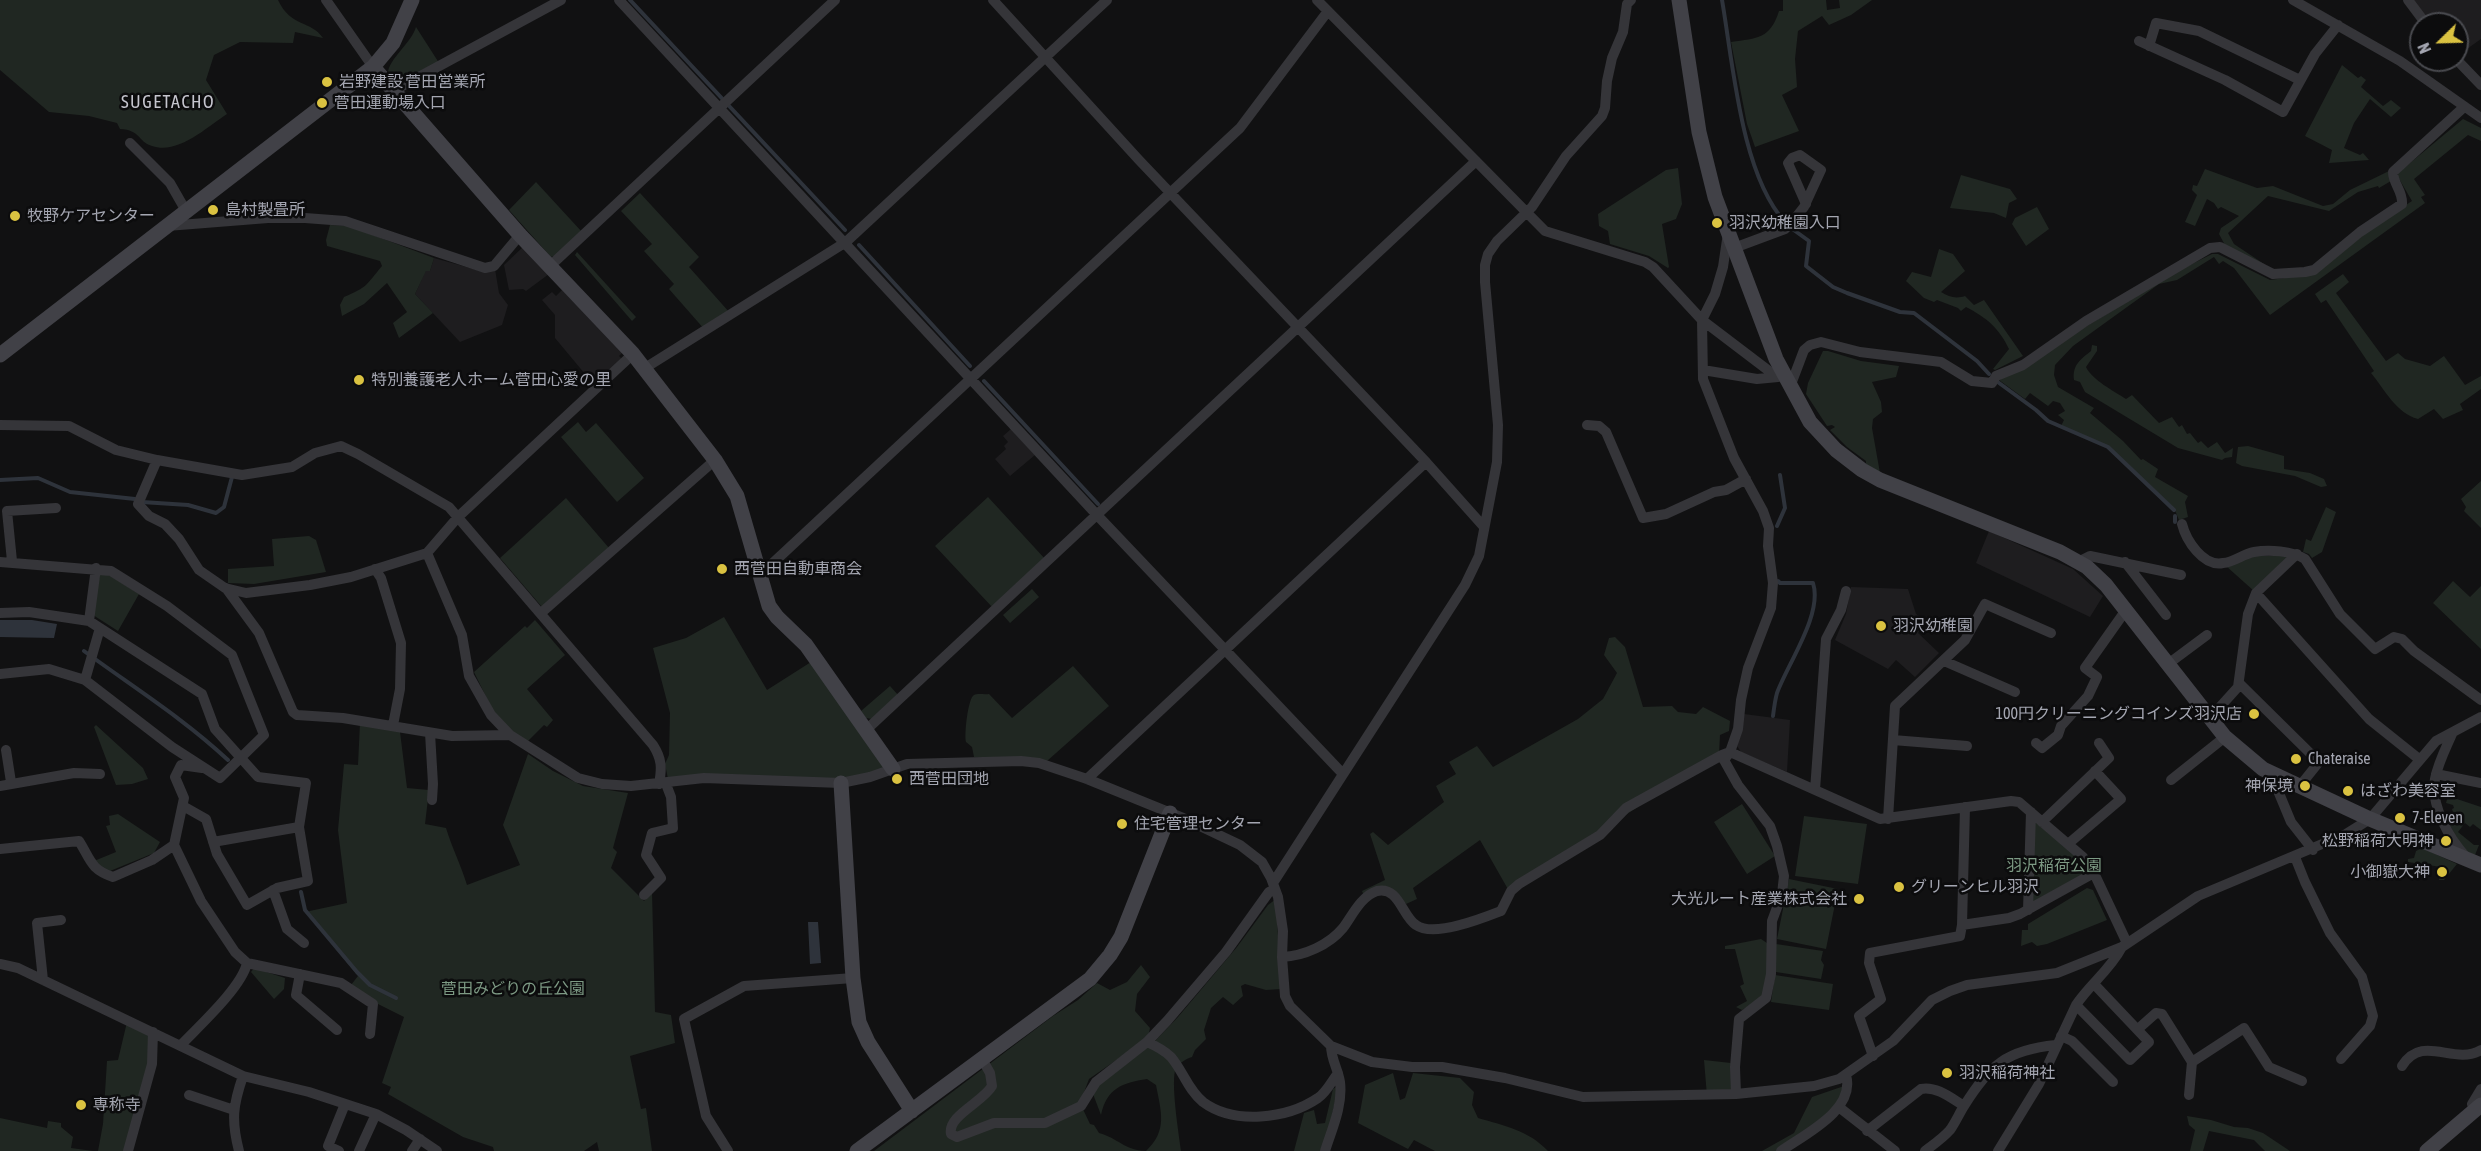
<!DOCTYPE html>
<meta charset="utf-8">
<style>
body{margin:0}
#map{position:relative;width:2481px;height:1151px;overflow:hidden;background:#111112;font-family:"Asap Condensed",sans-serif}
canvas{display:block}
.north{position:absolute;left:2409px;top:12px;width:60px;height:60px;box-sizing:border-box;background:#0c0c0d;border:2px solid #494a4f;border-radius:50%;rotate:247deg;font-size:16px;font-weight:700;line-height:24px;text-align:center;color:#a4a6b1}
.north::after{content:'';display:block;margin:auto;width:21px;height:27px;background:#dac241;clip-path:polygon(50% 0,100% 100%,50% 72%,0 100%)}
</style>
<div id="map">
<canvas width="2481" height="1151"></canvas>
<div class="north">N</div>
</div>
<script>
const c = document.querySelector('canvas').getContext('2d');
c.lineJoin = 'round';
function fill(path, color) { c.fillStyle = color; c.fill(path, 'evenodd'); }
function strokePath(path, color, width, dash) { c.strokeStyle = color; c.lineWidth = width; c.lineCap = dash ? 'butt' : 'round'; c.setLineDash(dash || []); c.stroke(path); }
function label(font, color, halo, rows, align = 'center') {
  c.font = font + ' "Asap Condensed","Noto Sans JP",sans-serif'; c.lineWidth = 5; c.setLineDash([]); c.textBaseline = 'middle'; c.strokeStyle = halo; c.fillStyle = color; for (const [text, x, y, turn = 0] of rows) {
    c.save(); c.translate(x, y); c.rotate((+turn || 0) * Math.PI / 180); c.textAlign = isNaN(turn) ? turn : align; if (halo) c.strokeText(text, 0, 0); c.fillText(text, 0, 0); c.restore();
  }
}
const built = new Path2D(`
 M2413 0H2481V39L2457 56V24H2430Z
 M524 246 549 274 526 291 523 289 509 290 504 265Z
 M434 258 481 271 495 269 499 293 508 305 502 325 460 342 415 294 426 270 430 271Z
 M562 290 623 352 619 356 623 360 595 386 555 338V315L542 300 552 292 556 296Z
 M1011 429 1035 455 1010 476 995 459 1006 449 1004 446 1008 442 1003 436Z
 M1989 531 2073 569 2103 596 2090 617 1976 563Z
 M1851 587 1908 589 1916 614 1926 620 1918 633 1939 653 1915 677 1896 660 1888 669 1835 640 1846 614Z
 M1744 714 1790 720 1787 772 1741 752 1737 746Z`);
const green = new Path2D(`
 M0 0H278C291 28 311 20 323 38L295 32 293 43 240 42 214 55 206 80 227 114C207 127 178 155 152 146 137 141 141 130 120 129L117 123 89 116 49 112 0 70Z
 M1783 0H1826L1827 10 1840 8 1839 0H1872L1851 15 1829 25 1822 16 1798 31 1795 59 1797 87 1782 95 1799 131 1755 147 1747 124 1731 42C1758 38 1770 39 1779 11H1783Z
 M416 27 441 66 400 87 388 73C388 60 412 42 416 27Z
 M2342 65 2358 78 2361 76 2366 80 2361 87 2383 106 2391 100 2401 108 2391 117 2370 99 2354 123 2344 148 2360 155 2363 153 2369 160 2329 163 2332 150 2305 136Z
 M2463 119 2481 128V141L2468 135 2414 179 2425 195 2421 197 2425 203 2270 315 2234 268 2223 261 2219 264 2214 257 2177 280 2159 284 2073 346 2055 365 2054 375 2058 387 2094 408 2090 413 2123 441 2141 460 2143 459 2158 469 2155 477 2188 496 2185 502 2188 517 2179 520 2174 508 2109 447 2061 426 2064 420 2058 415 2065 411 2060 403 2053 401 2048 406 2030 393 2025 399 1999 380 2170 275 2212 254H2218L2270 280 2314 274 2381 221 2412 201 2398 177V173Z
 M1678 168 1682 204 1676 219 1662 224 1669 267 1668 268 1649 256 1610 244 1608 231 1599 226 1598 214 1666 170Z
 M2205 169 2257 188 2273 186 2323 206 2333 204 2350 190 2389 171 2391 181 2379 188 2378 186 2358 192 2329 211 2268 196 2228 233 2234 244 2273 270 2226 247 2219 234 2221 228 2239 216 2221 207 2218 209 2214 203 2207 199 2195 226 2185 222 2197 195 2192 190 2193 185 2197 186Z
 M1961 175 2010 189 2017 199 2009 203 2006 218 1994 213 1950 208Z
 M536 182 582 232 557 255 551 257 509 210Z
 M640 193 699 257 689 267 730 313 705 330 669 289 674 284 644 251 652 244 621 211Z
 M2037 207 2049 229 2026 246 2012 224 2015 218Z
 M330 225 349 226 434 258 430 271H426L415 294 433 313 399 338 393 323 407 312 387 283 364 304 342 316 340 305 344 297C368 287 366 285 382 266L380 261 327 246 326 240Z
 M1939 249 1953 254 1965 271 1941 292C1949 297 1956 299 1965 296L1974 305 1984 300 2023 356 1995 370 1993 369 2009 349C1999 328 1987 318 1966 307L1961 311 1958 308 1937 300 1934 302 1924 298 1906 281 1912 272 1931 277Z
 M577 252 636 317 632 321 575 255Z
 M2343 274 2349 282 2336 293 2386 361 2398 353 2405 359 2430 366 2444 356 2465 385 2481 376V389L2460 404 2463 410 2443 419 2434 409 2418 419C2396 413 2385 390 2371 373L2374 371 2326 300 2321 303 2315 294Z
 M2092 345 2097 346V351L2086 367C2092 380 2114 391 2126 399L2132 395 2159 423 2172 417 2179 427 2182 425 2187 434 2190 433 2198 443 2201 441 2208 448 2217 442 2225 453 2233 448 2232 457 2225 458 2222 460 2178 448 2085 392 2080 382 2074 380C2072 365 2081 359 2091 351Z
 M1823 351H1828L1861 361 1899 366 1896 377 1872 382 1881 402 1882 412 1873 419 1872 428 1880 473 1866 465V461L1847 447 1830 430 1835 427 1832 425 1827 426 1806 394 1808 383Z
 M578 422 586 432 596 423 644 478 617 502 561 437Z
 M2248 446 2284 456V469L2310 473 2324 479 2327 486 2321 487 2295 476 2242 466 2236 463 2238 447Z
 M2481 481V528L2464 511 2466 507 2461 499Z
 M988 497 1046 560 993 608 935 546Z
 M566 498 609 548 542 607 500 558Z
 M2326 507 2336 512 2322 552 2312 558 2309 554 2303 552 2306 539 2311 541Z
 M309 536 316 540 326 572 254 584 228 583V569L274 566 272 539Z
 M2253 556H2291L2254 591 2226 566Z
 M100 573 111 576 139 594 118 631 93 615Z
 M2453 581 2470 597 2481 586V649L2433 603Z
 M1032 589 1039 597 1010 623 1003 615Z
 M724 617 767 690 811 662 885 769 843 780 668 779 665 764 669 755 670 713 653 648 686 638Z
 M535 620 565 655 527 689 553 720 547 727 544 725 526 743 496 717 474 672 525 626 527 628Z
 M1615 637 1625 647 1643 707 1672 706 1678 712 1696 714 1703 707 1730 721 1729 731 1720 735 1719 754 1509 891 1480 840 1413 888 1417 899 1406 904 1396 894 1364 896 1362 891 1385 880 1370 834 1373 832 1388 845 1444 802 1436 786 1456 774 1449 762 1477 746 1493 767 1578 719 1603 699 1617 673 1604 655 1609 638Z
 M1073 666 1109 706 1047 761 974 757 972 747 966 742C964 735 968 698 974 695 978 693 984 695 989 694L1012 718Z
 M890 686 899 696 872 719 866 718 861 711Z
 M360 723 400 732 407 788 429 790 425 824 446 828C452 848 461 865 467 885L520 865 503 825 528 754 553 771 583 786 628 793 613 848 617 852 611 868 644 901 652 892 655 1012 671 1015 675 1043 630 1056 641 1109 646 1108 652 1151H599L597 1142 584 1151H494L493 1147 463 1137 388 1094 391 1087 382 1083 404 1017 372 1001 351 985 358 976 305 912 347 903 338 830 344 764 358 765Z
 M96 725 143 768 148 779 132 784 116 785 94 727Z
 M2448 796 2481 807V830L2473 824 2470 827 2465 823 2458 832 2474 845H2479L2475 855 2464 850 2448 822 2455 819 2452 809 2454 808 2453 805 2446 803Z
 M1742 804 1775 856 1747 874 1714 822Z
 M118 814 160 842 154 853 110 871 98 868 94 861 116 852 106 826 110 825 109 816Z
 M1804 816 1867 824 1858 884 1795 876Z
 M2034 821 2080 859 2090 872 2030 904Z
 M2422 848 2457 864 2444 880H2439L2441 867 2408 862V859L2414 858 2416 851Z
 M1789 879 1838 889 1826 949 1777 939Z
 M2087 888 2093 890 2107 920 2047 944 2037 946 2032 942 2021 946 2022 930H2028V924Z
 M1276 899 1281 989 1266 990 1245 984 1241 986 1243 996 1233 1005 1223 997 1211 1008 1204 1030 1206 1039 1195 1050 1192 1057C1186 1059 1179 1063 1176 1068 1170 1080 1179 1135 1181 1151H874L1053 1016 1078 1000 1097 983 1110 990 1127 982 1141 965 1150 977 1137 994 1135 1011 1150 1028 1148 1038 1089 1079 1080 1103 1090 1124 1094 1125 1099 1133C1118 1138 1124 1150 1146 1151 1168 1130 1161 1112 1156 1085L1147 1079C1122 1083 1107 1088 1101 1115L1093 1094 1102 1081 1154 1042 1178 1017 1237 947 1268 905Z
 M1761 939 1767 943 1769 975 1765 996 1742 1010 1736 1007 1747 1001 1740 986 1744 984 1735 949H1725V946Z
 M1776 944 1823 951 1821 960 1824 965 1821 979 1776 972Z
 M254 968 285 978 284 989 274 999 251 972Z
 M1775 975 1833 984 1829 1010 1771 1002Z
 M127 1022 149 1035V1067L126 1151H98L103 1124 107 1061 118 1060Z
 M1704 1060 1731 1063 1733 1095 1707 1096Z
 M1393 1073 1400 1100 1405 1098 1413 1073 1460 1078 1474 1092 1472 1105 1478 1118C1505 1126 1528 1130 1548 1151H1435L1414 1140 1408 1149 1358 1123 1365 1085Z
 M1847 1085 1841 1105 1780 1151H1762L1794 1133 1812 1097Z
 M1338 1086 1329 1131 1320 1151H1294L1304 1113 1314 1110 1317 1124 1325 1123 1333 1089Z
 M2187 1116 2211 1120 2234 1127 2248 1128 2263 1133 2290 1151H2265L2254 1140 2209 1131 2203 1151H2190L2195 1130 2189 1125Z
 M0 1118 47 1128 48 1121 61 1123V1127L73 1137 71 1148 93 1151H0Z`);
const water = new Path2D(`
 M0 620H32L57 624 54 638 0 637Z
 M808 922H818L821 963 810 964Z`);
const stream = new Path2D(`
 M630 0 845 230
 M1722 0C1733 63 1741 174 1785 222
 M1791 228 1809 241 1806 266 1833 287 1847 293 1900 312 1914 313 1977 361 1989 374
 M859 245 970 366
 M1995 380 2036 410 2048 421 2108 447 2174 510
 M984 381 1098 504
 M0 480 38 478 70 492 135 499
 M142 502 188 505 216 513 224 507 232 477
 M2175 522V516
 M1777 526 1785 508 1780 475
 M84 651C133 687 183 718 228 760
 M1773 716C1774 708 1775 700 1777 693 1788 663 1823 614 1813 583H1780L1778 581
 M301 892 305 910 357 972 370 985 396 998`);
const street = new Path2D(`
 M326 0 373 67
 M619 0 1097 515 1343 774
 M993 0 1139 160 1426 462 1484 527
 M1317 0 1545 231 1645 262 1653 267 1702 320 1777 377
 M2293 0 2400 61 2481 118
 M2408 0 2426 24
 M2139 41 2225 80 2283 112 2315 54 2338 25
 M2149 46 2156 23 2199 31 2300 80
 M2457 60 2481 85
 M393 91 561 0
 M130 143 170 183 186 211
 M167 226 268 218H305L345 221 485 268 494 266 520 235
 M1728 233 1723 267 1715 294 1702 320 1703 379 1734 458 1763 511 1769 528 1768 546 1773 583 1771 608 1748 668 1741 700 1738 729 1730 752 1724 760 1738 785 1770 826 1777 846 1784 876 1782 894 1772 921 1771 974 1766 998 1739 1019 1735 1067 1736 1094
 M1734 248 1785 229 1793 221 1804 207 1821 170 1800 155 1792 158 1788 163 1806 204
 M549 267 835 0
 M633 354 458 517 427 553 462 635 469 676 491 715 510 735 578 778 602 784 631 786 704 778 841 783 870 777 907 764 1021 761 1039 763 1087 779 1183 818 1240 845 1262 862 1271 878 1278 897 1283 931 1282 957 1285 996 1290 1006 1331 1046 1372 1062 1412 1067H1442L1505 1078 1583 1097 1736 1094 1814 1086 1839 1079 1893 1041 1932 1000 1950 991 1967 985 2057 973 2122 947 2198 896 2346 834 2370 819 2436 741 2481 717
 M645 368 846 242 1107 0
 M1703 370 1757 379 1778 377
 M1790 387 1804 350 1810 345 1821 342 1860 352 1941 362 1972 381 1992 383 1996 376 2023 365 2086 321 2210 248 2220 247 2273 274 2305 272 2314 270 2360 232 2402 204C2403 191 2393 184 2393 172L2464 107
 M0 425 69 426 116 450 157 460 242 475 292 467 315 453 341 446 358 454 449 507 653 745C662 759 662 768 659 784
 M1587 425 1599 426 1606 432 1643 518 1666 514 1714 492 1726 490 1746 479
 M157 460 138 504 149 516 165 524 179 539 199 570 225 588 246 593 310 585 351 577 427 553
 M2182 524C2186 540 2203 567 2223 563 2234 562 2243 554 2254 552 2269 549 2292 551 2305 559L2340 614 2375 649 2394 637 2402 639 2414 651 2481 700
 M12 561 7 511 56 508
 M0 562 111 571 167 606 232 655 264 735 220 778 172 747 85 680 49 669 0 674
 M2078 562 2090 556 2181 575
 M2125 562 2166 615
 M375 569 381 578 401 643 400 689 393 725
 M760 575 1240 128 1328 11
 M226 588 259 633 293 712 297 715 343 718 452 736 510 735
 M2256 593 2369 719 2419 759
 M0 613 29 612 89 621 202 694 215 729 258 777 306 783 299 827 308 881 277 888 247 905 217 854 206 819 183 806
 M541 613 715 460
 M89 621 96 568
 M1944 661 2015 692
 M2168 664 2207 635
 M85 680 100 628
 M2239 683 2319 762 2299 787
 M2209 719 2238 687 2248 614 2256 593 2297 554
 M865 731 1476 161
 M430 733 433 784 432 800
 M2452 734C2446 748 2438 763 2435 779 2430 805 2449 838 2466 857
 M1893 740 1967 746
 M2036 743 2042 748 2058 735 2061 726 2088 696 2097 677 2085 668 2126 610
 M6 750 11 782
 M2271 774 2291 822 2313 850
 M2436 774 2481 783
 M1087 779 1426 462
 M2171 780 2225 737
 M0 786 74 773 100 774
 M1815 790 1826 639 1841 610 1846 591
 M1965 807 1962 925 2009 918 2020 914 2094 873
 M1888 819 1895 706 1965 640 1985 604 2051 633
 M2042 822 2109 758 2099 743
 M213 842 299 827
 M2068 844 2121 799 2095 771
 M174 845 184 798 175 777 181 765 202 768
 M0 849 79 841C91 860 90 869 113 877L152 860 174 845 201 901 235 952 247 963 341 983 373 1004 370 1034
 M2295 857 2305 882 2330 933 2362 977 2373 1016 2370 1026 2341 1059
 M1273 883 1465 585 1479 556 1497 462 1498 425 1485 282V265L1488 254 1497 241 1532 207 1566 156 1602 116 1605 108 1607 81 1612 58 1623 32 1627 4 1631 0
 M273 890 287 929 304 943
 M644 895 661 878 646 855 652 833 673 828 671 797 666 784
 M2028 910 2031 812
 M1282 957C1304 956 1329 945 1343 928 1352 916 1361 896 1377 891 1399 886 1402 916 1416 925 1434 938 1483 918 1501 911L1511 891 1519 884 1600 835 1626 808 1722 755 1730 752 1880 819 2011 801 2019 802 2083 857 2094 873 2127 943
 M0 964 18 968 243 1076 309 1092 376 1114 406 1130 437 1151
 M300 974 296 995 337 1030
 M43 980 37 923 61 920
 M2076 1005 2130 1060 2149 1042 2094 984
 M2138 1029 2156 1013 2162 1014 2192 1062 2244 1028 2269 1067 2302 1081
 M2061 1036 2072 1041 2113 1082
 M1147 1042C1156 1046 1164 1050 1171 1057 1183 1071 1188 1090 1203 1102 1234 1125 1287 1119 1318 1098 1326 1093 1332 1081 1338 1073
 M181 1045C199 1026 242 987 247 963
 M1873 1056 1859 1016 1881 999 1869 963 1870 953 1960 936 1962 925
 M982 1059 990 1073 992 1086C983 1102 947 1116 951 1134L957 1137 994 1123H1045L1081 1106 1096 1082 1147 1042 1167 1021 1226 952 1269 892 1275 889
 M2402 1066C2423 1033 2453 1066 2481 1050
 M189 1095 234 1110
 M2189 1095 2192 1062
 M1840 1108 1895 1151
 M2475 1110 2472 1104 2481 1089
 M1867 1131 1921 1089C1937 1086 1951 1098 1964 1106
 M128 1151 152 1064 153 1032
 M239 1151C231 1120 233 1105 243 1076
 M339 1151 328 1146 345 1104
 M359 1151 376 1114
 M412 1151 420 1139
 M728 1151 706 1116 684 1019 744 986 853 978
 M1325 1151C1332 1129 1343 1105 1340 1082 1338 1069 1331 1059 1331 1046
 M1781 1151C1805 1134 1856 1110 1846 1075
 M1925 1151C1933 1145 1943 1138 1950 1130 1955 1123 1959 1114 1964 1106 1990 1065 2006 1050 2056 1045
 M1998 1151 2039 1084 2076 1005C2090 984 2110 970 2122 947`);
const secondary = new Path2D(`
 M1679 0 1699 132 1715 197 1776 359 1810 422 1836 450 1862 470 1880 480 2060 552 2087 567 2106 585 2225 737 2263 769 2370 819 2481 865
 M373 67 520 235 633 354 715 460 737 496 769 606 777 617 806 645 893 769
 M0 355 373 67 393 43 412 0
 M841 783 853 978 859 1022 868 1042 912 1111
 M857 1151 1090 979 1110 955 1121 937 1170 813
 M2427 1151 2481 1105`);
const markers = [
 [327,82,6,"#dac241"],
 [322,103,6,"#dac241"],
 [213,210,6,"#dac241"],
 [15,216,6,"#dac241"],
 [1717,223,6,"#dac241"],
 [359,380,6,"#dac241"],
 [722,569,6,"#dac241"],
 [1881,626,6,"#dac241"],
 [2254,714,6,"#dac241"],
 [2296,759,6,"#dac241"],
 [897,779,6,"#dac241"],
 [2305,786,6,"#dac241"],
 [2348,791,6,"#dac241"],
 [2400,818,6,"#dac241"],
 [1122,824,6,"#dac241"],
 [2446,841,6,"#dac241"],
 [2442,872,6,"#dac241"],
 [1899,887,6,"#dac241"],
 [1859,899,6,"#dac241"],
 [1947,1073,6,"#dac241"],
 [81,1105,6,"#dac241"]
];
const poiNames = [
 ["岩野建設 菅田営業所",339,82],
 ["菅田運動場入口",334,103],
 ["島村製畳所",225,210],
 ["牧野ケアセンター",27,216],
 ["羽沢幼稚園入口",1729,223],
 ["特別養護老人ホーム菅田心愛の里",371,380],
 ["西菅田自動車商会",734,569],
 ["羽沢幼稚園",1893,626],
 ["100円クリーニングコインズ羽沢店",2242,714,"right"],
 ["Chateraise",2308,759],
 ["西菅田団地",909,779],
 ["神保境",2293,786,"right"],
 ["はざわ美容室",2360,791],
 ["7-Eleven",2412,818],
 ["住宅管理センター",1134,824],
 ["松野稲荷大明神",2434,841,"right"],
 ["小御嶽大神",2430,872,"right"],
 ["グリーンヒル羽沢",1911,887],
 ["大光ルート産業株式会社",1847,899,"right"],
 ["羽沢稲荷神社",1959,1073],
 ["専称寺",93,1105]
];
const parkNames = [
 ["羽沢稲荷公園",2054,866],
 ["菅田みどりの丘公園",513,989]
];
const neighbourhoodNames = [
 ["SUGETACHO",168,102]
];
fill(built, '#1e1d1f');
fill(green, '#202722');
fill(water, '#2e333b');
strokePath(stream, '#2e333b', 4);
strokePath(street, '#353539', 10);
strokePath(secondary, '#414147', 15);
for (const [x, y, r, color] of markers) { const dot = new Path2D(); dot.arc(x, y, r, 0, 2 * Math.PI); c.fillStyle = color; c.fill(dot); strokePath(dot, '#0c0c0d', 2); }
label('16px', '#a4a6b1', '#0c0c0d', poiNames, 'left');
label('16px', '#7d9a84', '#0c0c0d', parkNames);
c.letterSpacing = '1.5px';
label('18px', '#c5c5ce', '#0c0c0d', neighbourhoodNames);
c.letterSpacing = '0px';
</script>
